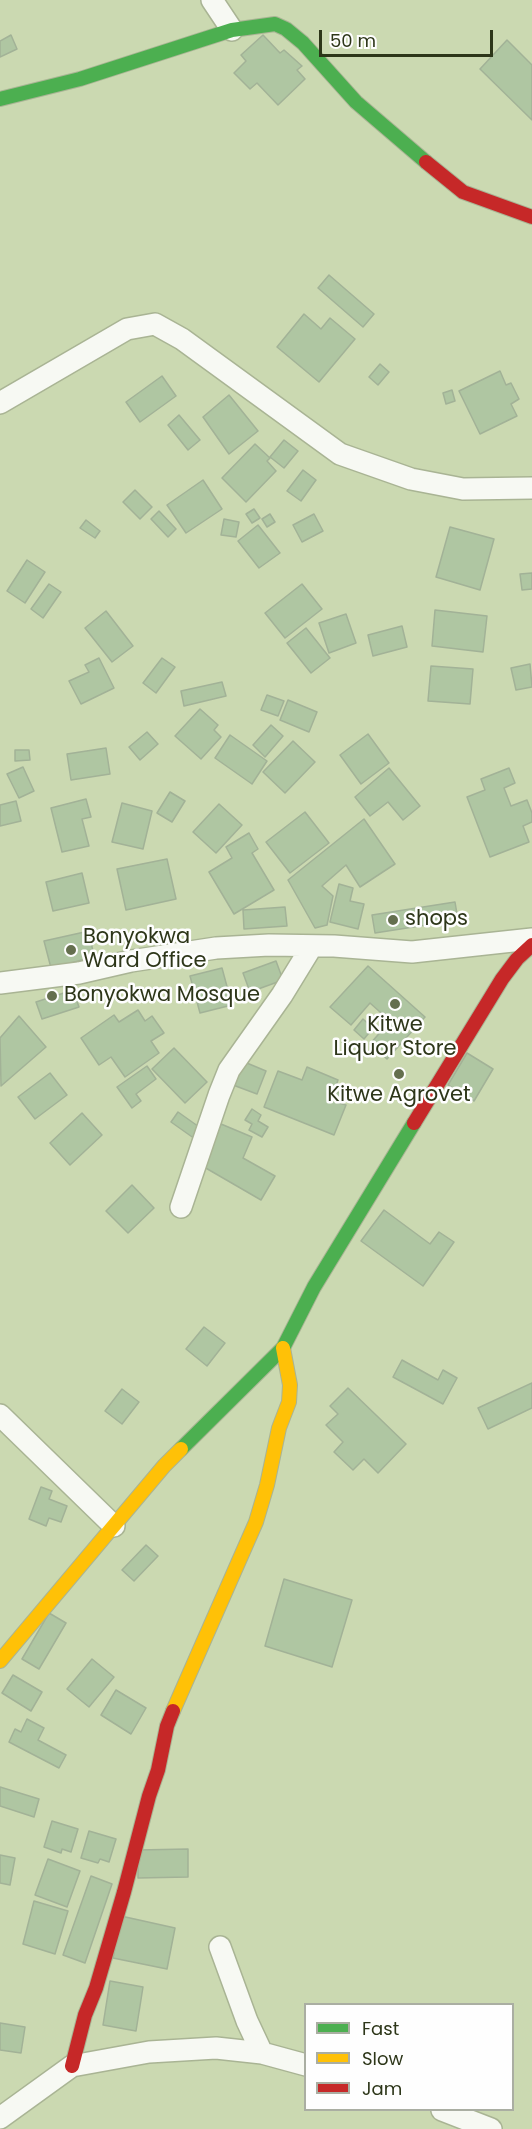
<!DOCTYPE html>
<style>
body{margin:0}
#map{position:relative;width:532px;height:2129px;overflow:hidden;background:#cbd9b1;font-family:Poppins,sans-serif}
canvas{display:block}
.legend{position:absolute;left:304px;top:2003px;width:210px;height:108px;box-sizing:border-box;background:#fefefe;border:2px solid #aaaea2;margin:0;padding:8px 10px;list-style:none;font-size:18px;color:#2d3619}
.legend li{display:flex;align-items:center;gap:12px;height:30px}
.legend b{width:30px;border:2px solid #aaaea2}
.scale{position:absolute;left:319px;top:30px;width:174px;height:27px;box-sizing:border-box;border:3px solid #2d3619;border-top:0;padding-left:8px;font-size:18px;line-height:21px;white-space:nowrap;color:#2d3619;-webkit-text-stroke:4px #fefefe;paint-order:stroke}
</style>
<div id="map">
<canvas width="532" height="2129"></canvas>
<ul class="legend">
<li><b style="height:8px;background:#4caf50"></b>Fast</li>
<li><b style="height:8px;background:#ffc107"></b>Slow</li>
<li><b style="height:8px;background:#c62828"></b>Jam</li>
</ul>
<div class="scale">50 m</div>
</div>
<script>
const c = document.querySelector('canvas').getContext('2d');
c.lineJoin = 'round';
function fill(path, color) { c.fillStyle = color; c.fill(path, 'evenodd'); }
function strokePath(path, color, width, dash) { c.strokeStyle = color; c.lineWidth = width; c.lineCap = dash ? 'butt' : 'round'; c.setLineDash(dash || []); c.stroke(path); }
function label(font, color, halo, rows, align = 'center') {
  c.font = font + ' Poppins,sans-serif'; c.lineWidth = 5; c.setLineDash([]); c.textBaseline = 'middle'; c.strokeStyle = halo; c.fillStyle = color; for (const [text, x, y, turn = 0] of rows) {
    c.save(); c.translate(x, y); c.rotate((+turn || 0) * Math.PI / 180); c.textAlign = isNaN(turn) ? turn : align; if (halo) c.strokeText(text, 0, 0); c.fillText(text, 0, 0); c.restore();
  }
}
const building = new Path2D(`
 M11 35 17 49 0 57V41Z
 M263 35 280 53 284 50 302 66 297 70 305 79 278 105 257 83 250 89 234 73 246 61 241 55Z
 M507 40 532 65V120L480 69Z
 M329 275 374 314 363 327 318 288Z
 M304 314 321 329 330 318 355 339 319 382 277 347Z
 M380 364 389 372 378 385 369 377Z
 M500 371 506 385 511 383 519 399 511 404 517 416 480 434 459 391Z
 M162 376 176 396 140 422 126 402Z
 M452 390 455 401 446 404 443 393Z
 M229 395 258 431 229 454 203 417Z
 M179 415 200 440 188 450 168 425Z
 M284 440 298 451 284 468 270 457Z
 M255 444 270 458 267 461 276 471 246 502 222 478Z
 M303 470 316 480 301 501 287 491Z
 M203 480 222 509 186 533 167 505Z
 M135 490 152 507 140 519 123 502Z
 M254 509 260 518 252 523 246 514Z
 M159 511 176 529 168 537 151 519Z
 M270 514 275 522 267 527 262 519Z
 M314 514 323 531 302 542 293 525Z
 M224 519 239 522 236 537 221 535Z
 M86 520 100 531 95 538 80 528Z
 M258 525 280 553 259 568 238 541Z
 M450 527 494 539 480 590 436 577Z
 M27 560 45 572 25 603 7 591Z
 M532 573V589L522 590 520 574Z
 M49 584 61 592 43 618 31 609Z
 M302 584 322 609 285 638 265 613Z
 M435 610 487 616 483 652 432 646Z
 M106 611 133 646 112 662 85 628Z
 M346 614 356 643 329 653 319 623Z
 M402 626 407 647 373 656 368 635Z
 M306 628 330 658 311 673 287 643Z
 M99 658 114 688 81 704 69 681 89 672 85 665Z
 M162 658 175 667 156 693 143 683Z
 M530 664 532 687 516 690 511 668Z
 M431 666 473 669 470 704 428 701Z
 M222 682 226 696 184 706 181 691Z
 M267 695 284 701 278 716 261 710Z
 M288 700 317 712 309 732 280 720Z
 M200 709 218 725 214 730 221 737 201 759 175 736Z
 M271 725 283 736 265 757 253 745Z
 M147 732 158 744 140 760 129 747Z
 M368 734 389 763 361 784 340 755Z
 M230 735 267 761 252 784 215 758Z
 M293 741 315 762 285 793 263 772Z
 M106 748 110 774 71 780 67 754Z
 M15 750H29L30 760 15 761Z
 M23 767 34 791 19 798 7 774Z
 M389 768 420 806 403 820 388 802 370 816 355 797Z
 M509 768 515 783 504 788 511 806 527 800 532 813V822L523 826 529 842 490 857 467 797 485 790 481 779Z
 M170 792 185 801 172 822 157 813Z
 M86 799 91 817 82 819 89 846 62 852 51 808Z
 M16 801 21 821 0 826V805Z
 M122 803 152 811 143 849 112 842Z
 M219 804 242 825 216 853 193 832Z
 M305 812 329 843 290 873 266 842Z
 M364 819 395 864 360 887 346 865 322 886 333 896 327 925 315 928 288 880Z
 M249 833 258 849 252 853 274 890 234 914 209 872 232 858 226 847Z
 M167 859 176 899 126 910 117 869Z
 M82 873 89 903 53 911 46 882Z
 M339 884 353 888 350 901 364 904 358 929 330 922Z
 M455 902 458 920 375 933 372 915Z
 M285 907 287 926 244 929 243 910Z
 M89 931 94 957 51 968 44 941Z
 M276 961 283 980 250 992 243 973Z
 M368 966 425 1017 387 1059 370 1044 390 1021 370 1003 351 1025 330 1007Z
 M222 968 232 1005 200 1013 190 976Z
 M73 990 79 1007 42 1019 36 1002Z
 M138 1010 145 1021 152 1016 164 1033 151 1041 159 1053 125 1077 111 1057 99 1065 81 1038 114 1015 119 1022Z
 M19 1016 46 1047 1 1086 0 1038Z
 M363 1019 373 1028 364 1039 354 1030Z
 M174 1048 207 1082 185 1103 152 1069Z
 M467 1053 493 1069 474 1101 448 1085Z
 M242 1061 266 1071 257 1094 233 1085Z
 M147 1066 156 1079 136 1094 141 1101 132 1108 117 1087Z
 M307 1067 338 1080 334 1091 342 1094 339 1103 346 1105 334 1135 264 1107 278 1071 302 1080Z
 M50 1073 67 1095 35 1119 18 1097Z
 M252 1109 261 1115 258 1121 268 1127 262 1137 249 1130 252 1124 245 1120Z
 M178 1112 202 1129 195 1139 171 1122Z
 M82 1113 102 1135 70 1165 50 1143Z
 M221 1124 252 1137 243 1158 275 1176 261 1200 204 1167Z
 M132 1185 154 1208 128 1233 106 1211Z
 M384 1210 430 1244 439 1232 454 1242 423 1286 361 1241Z
 M204 1327 225 1343 207 1366 186 1349Z
 M402 1360 438 1380 443 1370 457 1378 443 1404 393 1377Z
 M532 1383V1408L488 1429 478 1408Z
 M348 1388 406 1444 378 1473 364 1459 353 1470 334 1452 343 1442 326 1425 338 1414 330 1406Z
 M122 1389 139 1402 122 1424 105 1411Z
 M41 1487 52 1491 49 1499 67 1506 61 1522 49 1518 46 1526 29 1519Z
 M146 1545 158 1556 134 1581 122 1570Z
 M284 1579 352 1600 332 1667 265 1646Z
 M49 1613 66 1623 39 1669 22 1659Z
 M92 1659 114 1677 89 1707 67 1689Z
 M13 1675 42 1692 31 1711 2 1693Z
 M116 1690 146 1708 131 1734 101 1715Z
 M27 1719 44 1728 38 1740 66 1755 59 1768 9 1742 15 1729 21 1732Z
 M0 1787 39 1799 34 1817 0 1806Z
 M52 1821 78 1829 71 1852 62 1849 61 1853 44 1847Z
 M89 1831 116 1839 109 1862 100 1859 98 1863 81 1858Z
 M188 1849V1877L138 1878V1850Z
 M0 1855 15 1858 10 1885 0 1883Z
 M48 1859 80 1871 67 1907 35 1895Z
 M91 1876 112 1884 85 1963 63 1955Z
 M34 1901 68 1911 55 1954 23 1944Z
 M121 1916 175 1928 167 1969 113 1958Z
 M110 1981 143 1987 136 2031 103 2025Z
 M0 2023 25 2027 21 2053 0 2050Z`);
const street = new Path2D(`
 M212 0 232 30
 M0 403 127 329 155 324 182 339 340 454 411 479 463 489 532 488
 M0 983 79 973 131 961 216 948 269 945 334 946 412 952 532 939
 M181 1207 219 1095 229 1070 282 995 312 946
 M0 1415 114 1526
 M220 1947 247 2021 262 2053
 M442 2110 491 2129
 M0 2118 72 2066 149 2052 216 2048 262 2053 306 2065`);
const fast = new Path2D(`
 M0 99 80 79 232 30 275 24 286 29 303 43 356 102 426 162
 M181 1449 283 1348 314 1287 414 1123`);
const slow = new Path2D(`
 M0 1661 164 1466 181 1449
 M173 1711 256 1522 267 1485 279 1428 289 1402 290 1385 283 1348`);
const jam = new Path2D(`
 M426 162 463 192 532 217
 M414 1123 502 979 517 959 532 945
 M72 2066 85 2015 96 1988 124 1892 149 1796 158 1770 167 1726 173 1711`);
const markers = [
 [393,920,6,"#646f4e"],
 [71,950,6,"#646f4e"],
 [52,996,6,"#646f4e"],
 [395,1004,6,"#646f4e"],
 [399,1074,6,"#646f4e"]
];
const poiNames = [
 ["shops",405,920],
 ["Bonyokwa",83,938],
 ["Ward Office",83,962],
 ["Bonyokwa Mosque",64,996],
 ["Kitwe",395,1026,"center"],
 ["Liquor Store",395,1050,"center"],
 ["Kitwe Agrovet",399,1096,"center"]
];
fill(building, '#afc6a2');
strokePath(building, '#a2b297', 1.5);
strokePath(street, '#a9b494', 24);
strokePath(fast, '#a9b494', 16);
strokePath(slow, '#a9b494', 16);
strokePath(jam, '#a9b494', 16);
strokePath(street, '#f7f9f3', 21);
strokePath(fast, '#4caf50', 14);
strokePath(slow, '#ffc107', 14);
strokePath(jam, '#c62828', 14);
for (const [x, y, r, color] of markers) { const dot = new Path2D(); dot.arc(x, y, r, 0, 2 * Math.PI); c.fillStyle = color; c.fill(dot); strokePath(dot, '#fefefe', 2); }
label('21px', '#2d3619', '#fefefe', poiNames, 'left');
</script>
